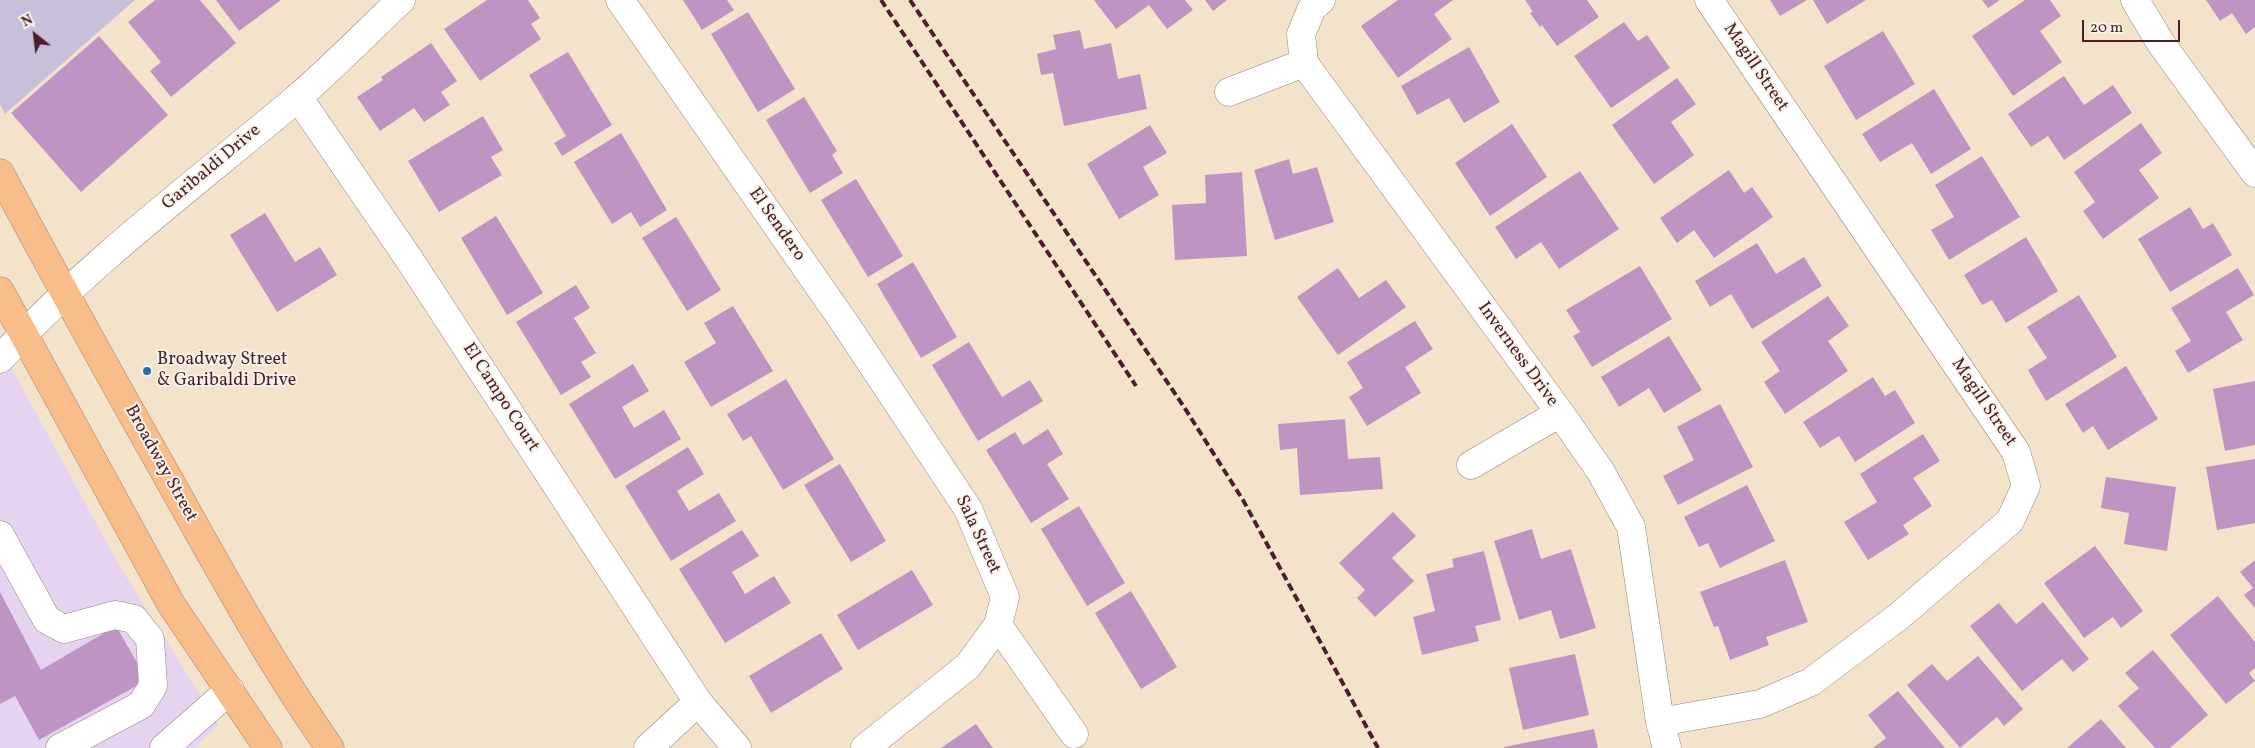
<!DOCTYPE html>
<style>
body{margin:0}
#map{position:relative;width:2255px;height:748px;overflow:hidden;background:#f4e3cb;font-family:Vollkorn,serif}
canvas{display:block}
.north{position:absolute;left:10px;top:10px;width:50px;height:50px;-webkit-text-stroke:4px #f7f3e8;paint-order:stroke;rotate:331deg;font-size:14px;font-weight:700;line-height:20px;text-align:center;color:#4a1f2b}
.north::after{content:'';display:block;margin:auto;width:18px;height:22px;background:#4a1f2b;clip-path:polygon(50% 0,100% 100%,50% 72%,0 100%)}
.scale{position:absolute;left:2082px;top:20px;width:98px;height:22px;box-sizing:border-box;border:2px solid #4a1f2b;border-top:0;padding-left:6px;font-size:15px;line-height:18px;white-space:nowrap;color:#4a1f2b;-webkit-text-stroke:4px #f7f3e8;paint-order:stroke}
</style>
<div id="map">
<canvas width="2255" height="748"></canvas>
<div class="north">N</div>
<div class="scale">20 m</div>
</div>
<script>
const c = document.querySelector('canvas').getContext('2d');
c.lineJoin = 'round';
function fill(path, color) { c.fillStyle = color; c.fill(path, 'evenodd'); }
function strokePath(path, color, width, dash) { c.strokeStyle = color; c.lineWidth = width; c.lineCap = dash ? 'butt' : 'round'; c.setLineDash(dash || []); c.stroke(path); }
function label(font, color, halo, rows, align = 'center') {
  c.font = font + ' Vollkorn,serif'; c.lineWidth = 4; c.setLineDash([]); c.textBaseline = 'middle'; c.strokeStyle = halo; c.fillStyle = color; for (const [text, x, y, turn = 0] of rows) {
    c.save(); c.translate(x, y); c.rotate((+turn || 0) * Math.PI / 180); c.textAlign = isNaN(turn) ? turn : align; if (halo) c.strokeText(text, 0, 0); c.fillText(text, 0, 0); c.restore();
  }
}
const built = new Path2D(`
 M0 347 119 565 219 725 194 748H0Z`);
const industrial = new Path2D(`
 M0 0H135L5 114 0 104Z`);
const building = new Path2D(`
 M155 0H200L236 43 171 97 150 71 161 62 128 22Z
 M216 0H281L239 31Z
 M487 0H528L540 18 531 24 541 39 480 81 444 29Z
 M683 0H727L734 10 702 30Z
 M1094 0H1185L1193 10 1167 29 1149 5 1116 29Z
 M1205 0H1227L1213 11Z
 M1398 0H1453L1434 14 1452 39 1398 78 1361 26Z
 M1525 0H1587L1599 17 1557 46 1542 25 1540 27 1530 13 1533 12Z
 M1770 0H1807L1780 16Z
 M1813 0H1866L1827 24Z
 M1982 0H2000L1988 8Z
 M2025 0H2050L2061 16 2040 31 2062 62 2013 96 1972 36Z
 M2206 0H2255V27L2246 34 2232 13 2220 21Z
 M748 12 795 89 758 112 711 34Z
 M1624 22 1638 41 1647 35 1670 68 1611 108 1574 56Z
 M1080 30 1084 49 1111 43 1118 79 1140 74 1147 109 1064 126 1053 73 1041 75 1037 54 1056 49 1053 35Z
 M1883 31 1915 84 1856 120 1824 66Z
 M99 36 168 115 81 192 11 113Z
 M431 43 457 81 441 92 450 105 424 122 414 108 380 131 357 97 383 80 381 77Z
 M1469 47 1500 102 1464 123 1449 98 1417 115 1401 86Z
 M568 52 612 125 562 156 554 143 566 136 529 75Z
 M2064 76 2084 105 2113 85 2132 113 2064 160 2048 136 2031 147 2008 114Z
 M1677 78 1696 104 1671 122 1694 155 1654 184 1612 125Z
 M1934 89 1971 149 1931 174 1912 143 1880 162 1862 134Z
 M804 97 837 151 832 155 843 173 810 193 766 120Z
 M483 116 503 150 491 157 502 175 439 212 408 161Z
 M2141 123 2162 153 2139 170 2159 198 2103 239 2083 211 2095 202 2074 172Z
 M1512 124 1547 177 1490 216 1455 163Z
 M1150 125 1167 153 1143 167 1159 195 1119 219 1087 164Z
 M621 133 667 210 640 227 631 212 612 224 574 162Z
 M1982 156 2020 217 1949 260 1931 230 1954 217 1935 185Z
 M1289 159 1293 174 1317 167 1334 222 1275 240 1254 170Z
 M1729 170 1744 193 1752 187 1773 217 1714 258 1694 230 1677 243 1660 218Z
 M1580 171 1619 229 1559 269 1541 242 1516 259 1495 227Z
 M1242 172 1247 256 1175 260 1172 205 1206 203 1205 175Z
 M856 179 903 256 868 277 821 200Z
 M2190 207 2203 229 2213 223 2232 255 2170 292 2138 239Z
 M265 213 295 262 320 247 337 275 277 312 230 235Z
 M496 216 543 293 507 315 461 238Z
 M676 217 721 290 687 311 642 238Z
 M2026 237 2058 291 2006 323 1992 300 1982 305 1964 275Z
 M1757 243 1776 274 1804 257 1822 286 1752 329 1731 294 1710 307 1695 281Z
 M913 262 957 337 921 358 877 284Z
 M1640 266 1672 319 1592 367 1573 336 1580 332 1566 310Z
 M1338 268 1359 298 1386 280 1406 307 1338 355 1297 297Z
 M2238 268 2254 295 2226 312 2243 340 2188 373 2175 351 2191 341 2171 308Z
 M576 285 590 308 574 318 596 353 581 362 591 377 561 395 516 322Z
 M2079 295 2117 357 2046 401 2028 370 2047 358 2027 327Z
 M1828 296 1849 326 1828 341 1848 371 1785 414 1764 382 1780 371 1761 342Z
 M733 306 773 371 711 407 684 362 716 343 704 323Z
 M1415 321 1433 349 1405 367 1421 393 1367 426 1349 397 1363 388 1347 362Z
 M1669 336 1702 390 1664 413 1649 388 1619 407 1601 377Z
 M969 342 1002 397 1030 380 1043 401 978 441 932 365Z
 M633 364 649 391 622 407 634 428 664 410 681 439 615 479 569 404Z
 M2126 366 2158 419 2108 450 2093 426 2083 433 2065 404Z
 M1873 377 1885 396 1895 390 1915 423 1855 462 1839 436 1820 448 1803 422Z
 M786 379 834 459 783 490 751 436 743 441 727 414Z
 M2255 381V445L2225 451 2213 389Z
 M1720 404 1753 467 1678 505 1663 476 1694 460 1677 427Z
 M1345 419 1348 459 1380 457 1383 489 1300 495 1297 448 1280 450 1278 424Z
 M1048 429 1063 454 1047 464 1069 499 1031 523 986 450 1015 432 1023 445Z
 M1923 434 1940 461 1913 478 1932 506 1903 525 1909 534 1868 560 1844 522 1877 502 1860 474Z
 M688 447 704 474 677 491 689 511 719 493 736 521 671 561 625 486Z
 M2255 459V523L2217 530 2206 467Z
 M840 464 886 541 851 562 804 485Z
 M2106 477 2176 487 2167 551 2124 544 2129 513 2101 508Z
 M1747 485 1775 541 1720 568 1708 543 1699 547 1684 517Z
 M1079 506 1125 583 1087 606 1041 529Z
 M1393 512 1416 536 1392 558 1414 581 1375 617 1357 598 1365 590 1339 563Z
 M1532 529 1541 559 1571 549 1596 628 1560 639 1551 610 1519 620 1494 541Z
 M742 530 759 556 732 572 745 594 774 576 791 603 725 643 679 569Z
 M2095 546 2143 611 2121 628 2113 617 2084 638 2044 583Z
 M1484 551 1501 620 1475 626 1479 641 1422 655 1413 617 1435 611 1426 574 1454 567 1452 559Z
 M1785 560 1808 622 1766 637 1769 645 1730 660 1718 626 1714 627 1700 592Z
 M2255 560V608L2244 595 2253 588 2240 572Z
 M912 570 933 605 858 650 837 615Z
 M1131 591 1177 667 1141 689 1095 613Z
 M0 592 41 670 116 626 147 680 39 740 15 696 0 704Z
 M2218 596 2255 642V668L2249 673 2255 681 2226 704 2170 635Z
 M2043 602 2089 659 2073 672 2062 659 2022 691 1970 626 1999 603 2016 624Z
 M821 633 843 669 771 713 749 676Z
 M2153 650 2208 715 2170 748H2155L2118 706 2139 688 2125 673Z
 M1575 654 1589 715 1523 730 1509 668Z
 M1978 656 2023 709 2004 726 1997 717 1960 748 1907 685 1932 664 1947 681Z
 M1898 691 1945 748H1873L1886 738 1868 715Z
 M2101 719 2126 748H2067Z
 M976 724 993 748H941Z
 M1594 729 1598 748H1504V747Z`);
const minor = new Path2D(`
 M620 0 846 325 968 509 1005 597 998 625 968 666 865 748
 M1321 0 1312 8 1301 34 1304 63 1560 413 1601 472 1631 527 1660 722 1667 748
 M2135 0 2160 42 2255 173
 M1229 92 1304 63
 M298 97 409 259 698 702 737 748
 M0 359C90 262 195 184 296 99 332 68 366 33 401 0
 M1471 465 1560 413
 M0 535 47 620 64 629 115 615 134 619 150 639 153 686 141 705 60 748
 M998 625 1074 734
 M1660 722 1760 704 1811 682 1898 617 2010 521 2026 486 2016 452 1709 0
 M164 748 230 690
 M648 748 698 702`);
const major = new Path2D(`
 M0 173C57 280 116 386 176 492 224 578 273 667 330 748
 M0 291 171 604 268 748`);
const rail = new Path2D(`
 M881 0 1136 386
 M910 0 1184 407 1243 500 1378 748`);
const markers = [
 [147,371,5,"#1f6fb2"]
];
const streetNames = [
 ["Magill Street",1755,68,56],
 ["Garibaldi Drive",212,168,-40],
 ["El Sendero",776,225,55],
 ["Inverness Drive",1517,355,54],
 ["El Campo Court",500,398,57],
 ["Magill Street",1983,403,56],
 ["Broadway Street",160,464,61],
 ["Sala Street",977,535,65]
];
const poiNames = [
 ["Broadway Street",157,361],
 ["& Garibaldi Drive",157,382]
];
fill(built, '#e6d3f0');
fill(industrial, '#c8c0d8');
fill(building, '#be95c2');
strokePath(minor, '#9f817b', 29);
strokePath(major, '#9f817b', 29);
strokePath(minor, '#fff', 28);
strokePath(major, '#f8bd89', 28);
strokePath(rail, '#4a1f2b', 4, [8, 4]);
for (const [x, y, r, color] of markers) { const dot = new Path2D(); dot.arc(x, y, r, 0, 2 * Math.PI); c.fillStyle = color; c.fill(dot); strokePath(dot, '#f7f3e8', 2); }
label('18px', '#4a1f2b', '#f7f3e8', streetNames);
label('18px', '#4a1f2b', '#f7f3e8', poiNames, 'left');
</script>
